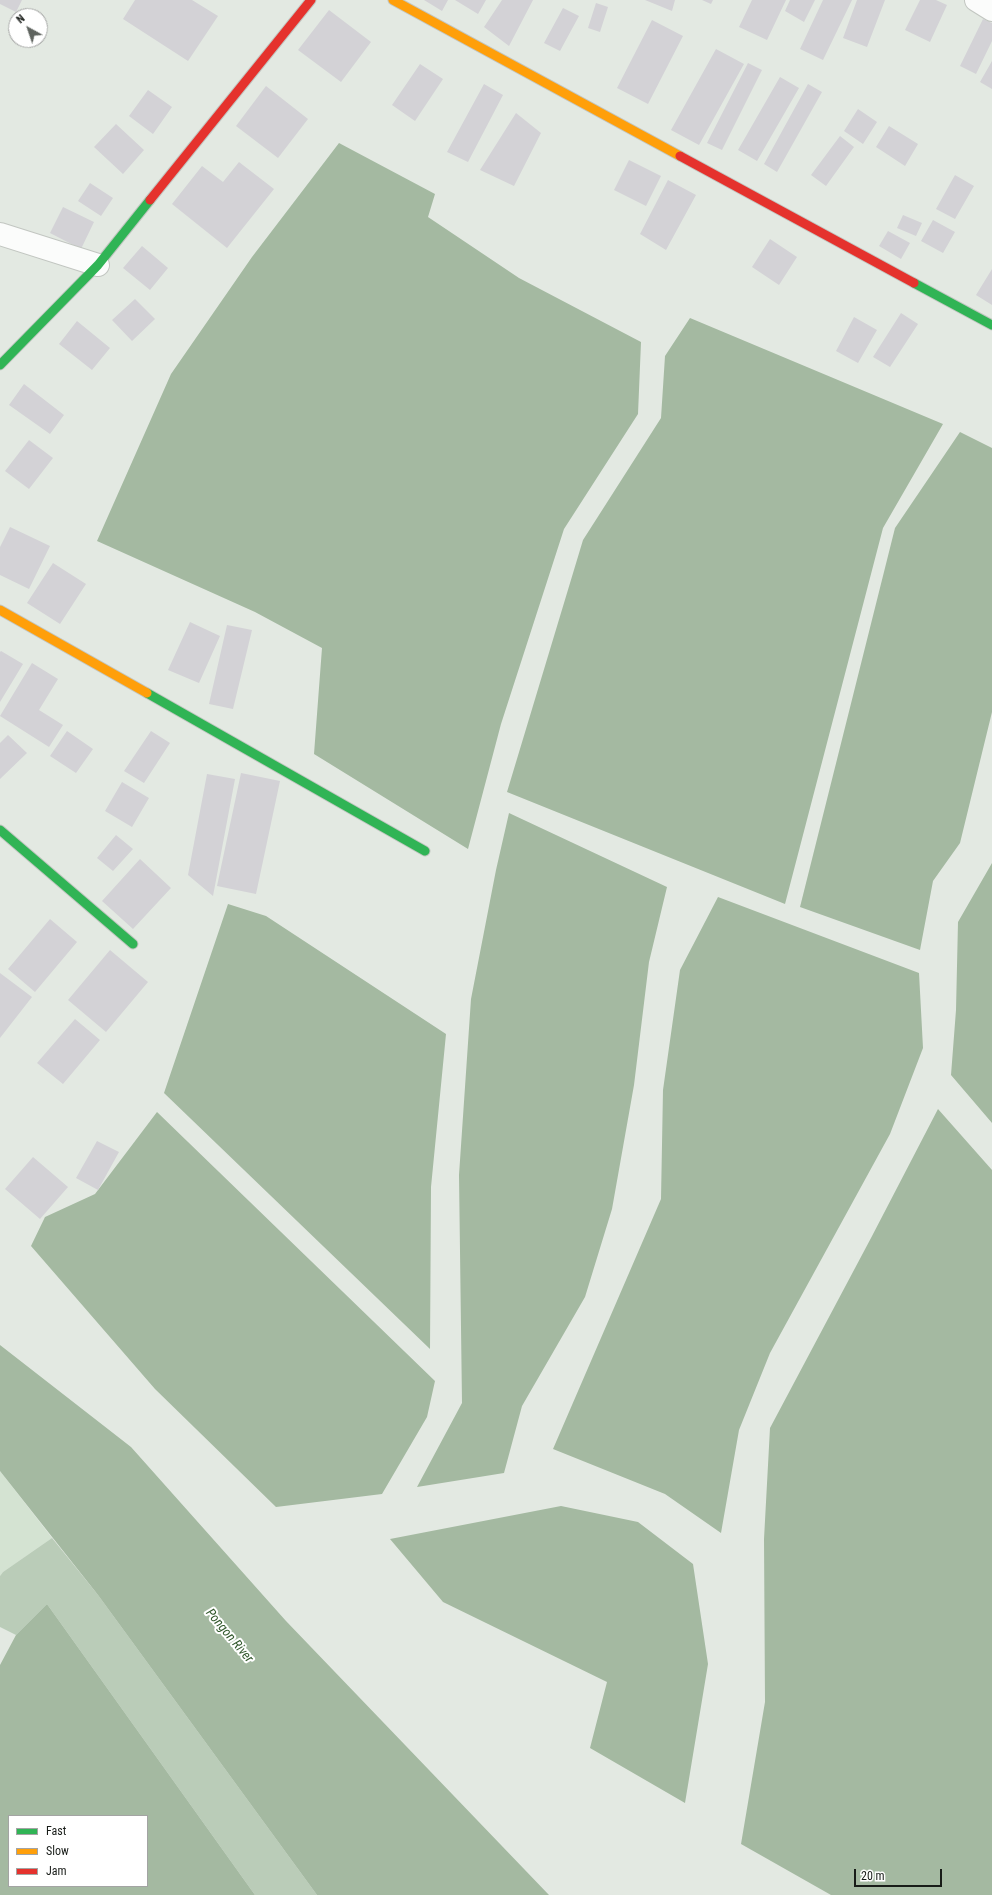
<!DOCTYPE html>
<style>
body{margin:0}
#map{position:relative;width:992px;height:1895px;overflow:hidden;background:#e3e9e2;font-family:"Roboto Condensed",sans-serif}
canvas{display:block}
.legend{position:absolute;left:8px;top:1815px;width:140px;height:72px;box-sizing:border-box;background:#fff;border:1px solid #a3a4a3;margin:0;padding:5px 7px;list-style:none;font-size:12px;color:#181c18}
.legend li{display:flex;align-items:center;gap:8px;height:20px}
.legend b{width:20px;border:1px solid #a3a4a3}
.north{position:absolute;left:8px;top:8px;width:40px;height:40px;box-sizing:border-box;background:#fff;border:1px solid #a3a4a3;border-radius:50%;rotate:320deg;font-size:11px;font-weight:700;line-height:16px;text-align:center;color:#181c18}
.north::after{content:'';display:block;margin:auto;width:14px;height:18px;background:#5f645f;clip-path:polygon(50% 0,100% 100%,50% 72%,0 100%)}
.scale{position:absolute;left:854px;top:1869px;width:88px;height:18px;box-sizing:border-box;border:2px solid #181c18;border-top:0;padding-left:5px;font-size:12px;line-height:14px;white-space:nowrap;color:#181c18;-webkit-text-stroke:3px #fff;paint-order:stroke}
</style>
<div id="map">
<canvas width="992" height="1895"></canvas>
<ul class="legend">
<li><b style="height:5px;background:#30b455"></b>Fast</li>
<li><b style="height:5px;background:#ff9f0a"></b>Slow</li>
<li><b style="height:5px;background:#e5322d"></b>Jam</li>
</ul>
<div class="north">N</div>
<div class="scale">20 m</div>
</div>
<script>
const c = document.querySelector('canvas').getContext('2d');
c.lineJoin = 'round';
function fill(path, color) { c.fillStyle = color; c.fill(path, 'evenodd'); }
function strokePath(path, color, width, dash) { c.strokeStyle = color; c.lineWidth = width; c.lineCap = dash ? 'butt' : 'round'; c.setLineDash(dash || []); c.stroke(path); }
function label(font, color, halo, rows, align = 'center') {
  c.font = font + ' "Roboto Condensed",sans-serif'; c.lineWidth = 4; c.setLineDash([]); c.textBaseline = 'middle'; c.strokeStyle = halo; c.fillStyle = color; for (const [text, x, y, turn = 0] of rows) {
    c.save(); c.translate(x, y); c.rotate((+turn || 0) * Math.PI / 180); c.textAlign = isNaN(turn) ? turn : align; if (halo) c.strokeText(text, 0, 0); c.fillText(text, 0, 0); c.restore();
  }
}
const green = new Path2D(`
 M0 1471 52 1538 3 1572 0 1576Z`);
const forest = new Path2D(`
 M52 1538 98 1595 317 1895H255L47 1604 16 1635 0 1627V1576L3 1572Z`);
const water = new Path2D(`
 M339 143 435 194 428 217 519 278 641 342 638 414 564 529 501 724 468 849 314 754 322 648 255 612 97 541 171 374 252 257Z
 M690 318 943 424 883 528 785 904 507 792 583 540 661 418 665 356Z
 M960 432 992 448V712L960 843 933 881 920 950 800 907 895 528Z
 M509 813 667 887 649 962 634 1085 612 1209 585 1297 522 1406 504 1473 417 1487 462 1403 459 1175 471 999 496 870Z
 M992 863V1123L951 1075 956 1010 958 922Z
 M718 897 919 973 923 1048 890 1134 770 1353 739 1430 721 1533 665 1494 553 1449 661 1199 663 1090 680 970Z
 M228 904 266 916 446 1034 431 1187 430 1349 164 1093Z
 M938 1109 992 1170V1895H831L741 1844 765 1702 764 1539 770 1428 871 1238Z
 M157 1112 435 1381 427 1417 382 1494 276 1507 155 1389 31 1246 45 1217 95 1194Z
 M0 1345 131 1447 286 1621 549 1895H317L98 1595 0 1471Z
 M561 1506 638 1522 693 1564 708 1664 685 1803 590 1748 607 1682 443 1602 390 1539Z
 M47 1604 255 1895H0V1665L16 1635ZM9 1816H147V1886H9Z`);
const building = new Path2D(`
 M0 0H22L16 12 0 4Z
 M135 0H192L218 16 188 61 123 19Z
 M424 0H448L442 11Z
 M455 0H486L478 14Z
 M502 0H533L509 46 484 27Z
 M645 0H675L672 11Z
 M702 0H713L711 4Z
 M752 0H786L767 40 739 27Z
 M790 0H815L804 22 785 11Z
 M823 0H852L823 60 800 49Z
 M857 0H885L867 47 843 38Z
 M920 0H936L947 5 930 42 905 30Z
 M596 3 608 7 600 32 588 28Z
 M563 8 579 16 560 51 544 43Z
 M329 10 371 42 341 82 298 50Z
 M983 19 992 23V41L976 74 960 66Z
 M652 20 683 36 648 104 617 88Z
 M716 49 744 64 699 145 671 130Z
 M992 61V89L980 82Z
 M748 63 762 70 722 150 707 143Z
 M420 64 443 79 415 121 392 105Z
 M780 77 799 88 757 161 738 150Z
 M484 84 503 95 468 162 447 152Z
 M808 84 822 92 777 172 764 164Z
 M266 86 308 119 278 158 236 126Z
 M148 90 172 107 153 134 129 116Z
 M858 109 877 122 863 144 844 131Z
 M516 113 541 133 514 186 480 170Z
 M116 124 144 150 123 174 94 147Z
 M889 126 918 144 905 166 876 147Z
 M840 136 854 147 826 186 811 175Z
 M629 160 661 176 646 206 614 190Z
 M239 162 274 189 227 248 172 204 202 166 223 182Z
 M955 175 974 186 955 219 936 209Z
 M668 180 696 195 666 250 640 234Z
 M90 183 113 198 101 216 78 201Z
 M63 207 94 222 81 249 50 233Z
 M903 215 922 223 916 236 897 228Z
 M933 220 955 232 943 253 921 241Z
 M888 231 910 243 901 259 879 246Z
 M770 239 797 257 779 285 752 267Z
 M142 246 168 268 150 290 123 268Z
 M992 269V305L976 295Z
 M135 299 155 319 132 341 112 320Z
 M901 313 918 324 890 367 873 357Z
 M854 317 877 330 858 363 836 351Z
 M77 321 110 348 92 370 59 344Z
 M24 384 64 415 50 434 9 405Z
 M29 440 53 458 29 489 5 471Z
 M10 527 50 546 29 589 0 575V547Z
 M53 563 86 584 60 624 27 603Z
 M190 622 220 636 199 683 168 670Z
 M227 625 252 630 233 709 209 704Z
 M1 651 23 664 0 702V652Z
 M32 663 58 679 39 710 63 725 49 747 0 716Z
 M67 731 93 749 76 773 50 756Z
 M151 731 170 743 144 783 124 771Z
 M8 735 27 753 0 779V743Z
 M241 773 280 781 256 894 217 886Z
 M207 774 235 779 213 896 188 875Z
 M122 782 149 798 132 827 105 811Z
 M116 835 133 849 113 871 97 858Z
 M140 859 171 888 133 929 102 901Z
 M50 919 77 942 35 992 8 969Z
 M110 950 148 982 106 1032 68 1000Z
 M0 973 32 997 0 1038Z
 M75 1019 100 1040 63 1084 37 1063Z
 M97 1141 119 1152 98 1190 76 1178Z
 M33 1157 68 1187 40 1219 5 1189Z`);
const street = new Path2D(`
 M976 0 992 10
 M0 234 98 265`);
const fast = new Path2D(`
 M914 283 992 325
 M0 365 98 265 150 200
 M147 693 425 851
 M0 830 133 944`);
const slow = new Path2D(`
 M393 0 680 156
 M0 610 147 693`);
const jam = new Path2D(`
 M680 156 914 283
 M150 200 311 0`);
const waterNames = [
 ["Pongon River",229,1636,50]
];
fill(green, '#d4e3d2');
fill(forest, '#baccb8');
fill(water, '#a4b9a1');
fill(building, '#d3d2d6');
strokePath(street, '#c2c6c1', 24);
strokePath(fast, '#c2c6c1', 11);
strokePath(slow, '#c2c6c1', 11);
strokePath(jam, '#c2c6c1', 11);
strokePath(street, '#fbfcfb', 22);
strokePath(fast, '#30b455', 9);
strokePath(slow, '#ff9f0a', 9);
strokePath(jam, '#e5322d', 9);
label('italic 13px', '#30572b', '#fff', waterNames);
</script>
